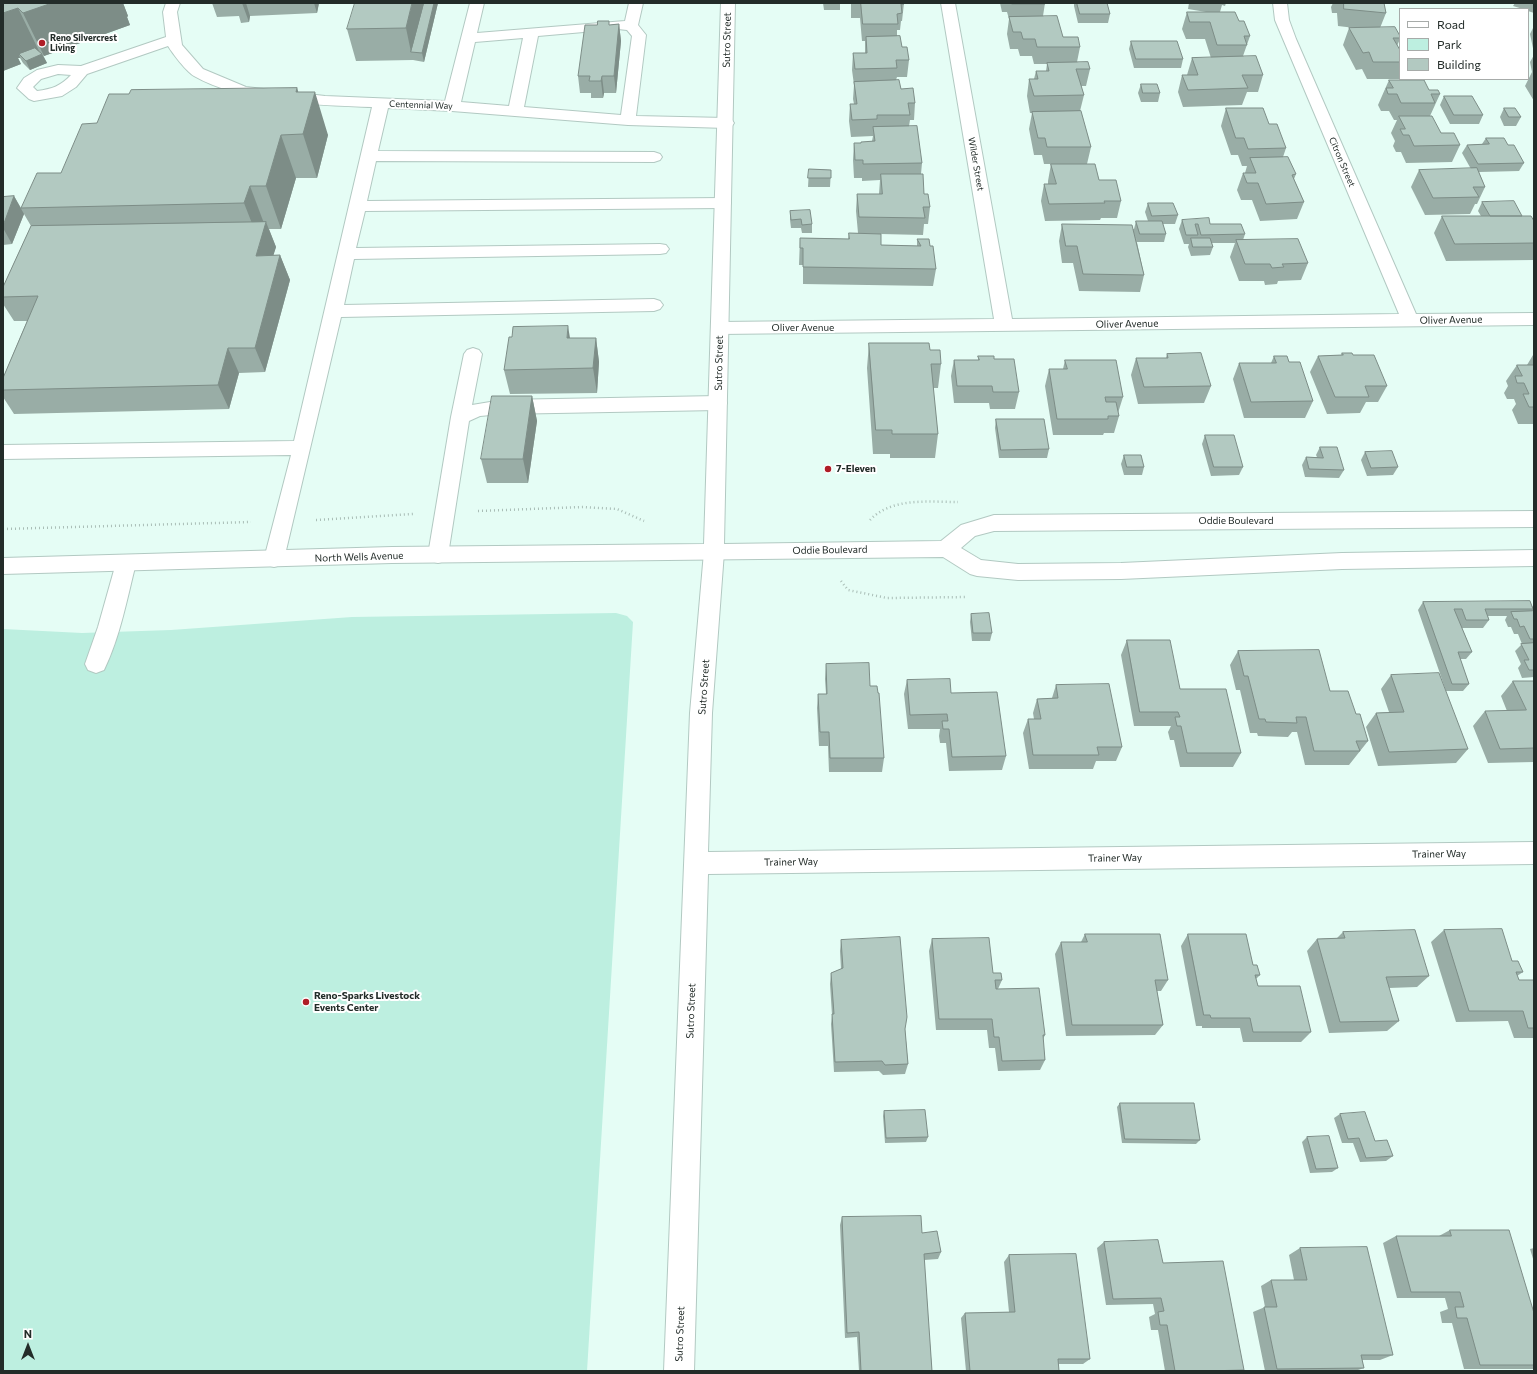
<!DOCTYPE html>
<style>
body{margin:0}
#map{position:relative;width:1537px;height:1374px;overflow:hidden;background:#e5fdf5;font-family:Commissioner,sans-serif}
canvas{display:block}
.frame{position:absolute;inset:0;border:4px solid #232c29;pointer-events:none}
.legend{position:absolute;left:1399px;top:8px;width:130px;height:72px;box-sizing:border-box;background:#fff;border:1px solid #a7aba9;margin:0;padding:5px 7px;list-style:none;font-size:12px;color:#232c29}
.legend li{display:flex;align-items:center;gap:8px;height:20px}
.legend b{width:20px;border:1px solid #a7aba9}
.north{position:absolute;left:8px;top:1326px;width:40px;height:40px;-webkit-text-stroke:3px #fff;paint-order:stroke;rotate:0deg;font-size:11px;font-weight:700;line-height:16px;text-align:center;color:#232c29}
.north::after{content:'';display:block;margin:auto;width:14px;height:18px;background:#232c29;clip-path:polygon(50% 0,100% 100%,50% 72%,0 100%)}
</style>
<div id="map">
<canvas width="1537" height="1374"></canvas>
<div class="frame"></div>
<ul class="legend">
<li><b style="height:5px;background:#fff"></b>Road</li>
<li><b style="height:11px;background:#bdefe0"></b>Park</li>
<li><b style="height:11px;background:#b2c9c1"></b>Building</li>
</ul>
<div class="north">N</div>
</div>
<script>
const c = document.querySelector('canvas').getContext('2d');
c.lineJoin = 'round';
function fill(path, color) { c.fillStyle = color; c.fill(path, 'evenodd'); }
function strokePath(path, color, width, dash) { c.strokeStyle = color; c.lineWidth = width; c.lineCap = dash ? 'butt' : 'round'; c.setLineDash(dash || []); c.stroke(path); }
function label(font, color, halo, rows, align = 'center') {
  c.font = font + ' Commissioner,sans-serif'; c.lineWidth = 4; c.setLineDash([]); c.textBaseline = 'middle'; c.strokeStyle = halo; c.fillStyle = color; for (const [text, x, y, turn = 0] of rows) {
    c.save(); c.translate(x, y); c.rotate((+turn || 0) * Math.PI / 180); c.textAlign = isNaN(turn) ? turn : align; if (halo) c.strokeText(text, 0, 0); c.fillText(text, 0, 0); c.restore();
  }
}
const green = new Path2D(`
 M616 613 627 616 633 622 587 1371H3V629L82 633 171 630 352 617Z`);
const path = new Path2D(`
 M478 511 583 507 617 509 644 521
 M316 520 413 514
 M870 520C892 497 929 502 958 502
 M3 529 251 522
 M841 581 848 590 887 598 967 597`);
const minor = new Path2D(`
 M166 3H180L177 12 182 45 203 69 246 87 325 96 445 101 470 3H484L477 33 625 21 629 3H643L638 25 646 35 636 116 726 118 732 120 734 123 732 126 726 128 628 125 452 111 388 108 378 151 654 152 660 154 662 157 660 160 654 162 376 161 367 201 723 198 729 199 731 203 729 207 723 208 365 211 356 248 660 244 666 245 669 249 666 253 660 254 354 259 344 305 654 299 660 301 663 305 660 309 654 311 341 317 284 559 281 565 274 567 267 565 264 559 291 455 3 459V445L294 441 372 107C317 105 243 104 194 76 186 71 173 54 168 46L87 74 76 87 62 96 34 101 29 99 17 88 24 78 37 70 58 65 81 66 166 37 163 12ZM618 29 627 30 632 36 621 115 524 107 538 36ZM523 38 509 106 461 102 475 42ZM58 74 71 75C61 86 52 89 37 91L33 87 41 79Z
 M941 3H955L1012 319 1399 314 1275 20 1273 3H1287L1289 20 1296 39 1416 314 1534 313V325L720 334 714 332 711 328 714 324 720 322 994 319Z
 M473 348 479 350 482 354 472 405 502 400 718 396 725 398 727 403 725 408 718 410 502 414 480 416 469 421 448 555 445 561 438 563 431 561 428 555 451 417 464 354 467 350Z
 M714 544 721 546 724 552 712 713 708 852 1534 842V864L708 874 694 1371H664L690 713 704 552 707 546Z
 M126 555 133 557 136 563C127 599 120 637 104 670L96 673 88 670 85 664 98 627 116 563 119 557Z`);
const major = new Path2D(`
 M721 3H735L724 544 941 541 961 525 994 515 1534 511V527L994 531 975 536 961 548 981 560 1018 564 1121 563 1342 553 1534 550V566L1342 569 1121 579 1018 580 977 576 970 574 943 557 392 563 3 574V558L392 547 704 544Z`);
const wall = new Path2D(`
 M3 3H123L128 16 127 17 130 25 44 56 43 55 47 63 30 70 23 63 20 58H18L21 64 3 71Z
 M212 3H319L317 13 250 16 249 22 241 23 239 16 217 17Z
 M438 3 424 62 413 60 356 61 347 29Z
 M823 3H840V10H824Z
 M851 3H904L902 21H901L900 30H897V36L902 47 909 60 907 77H897L896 80 901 89 915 103 914 120H910L909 126 922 163 921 174 924 194 930 207 928 224H924L923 235 881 234V245L917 246V239L930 246 936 269 933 286 803 284V265H799L800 238 848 239 849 233H858L856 211 857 194H879L880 180 862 181V178H854L853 160 854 143H861L872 141 873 136 851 137 849 121 850 104H854L853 99 854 85 852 70 853 53H865V41H862L860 18H851Z
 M1000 3H1045L1043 16 1063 37 1080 47 1077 62 1090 69 1086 86H1081L1084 95 1080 111 1091 147 1087 164H1044L1042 155H1034L1029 129 1032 113H1030L1027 96 1029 79H1034L1036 71H1046L1047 64H1034L1032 56H1020L1018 49H1010L1007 34 1009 19 1007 12H1002Z
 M1074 3H1107L1110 14 1108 23H1078L1074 6Z
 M1189 3H1226L1225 6 1222 5 1220 12 1239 21 1250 36 1243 56 1263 75 1258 92H1247L1242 105 1183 107 1178 92 1182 75H1187L1192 58H1211L1205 39H1186L1182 29 1187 12H1206L1188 9Z
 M1333 3H1384L1386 13 1380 28 1400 36V39L1397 46 1400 50V79H1367L1362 69 1356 70 1343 45 1349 28H1355L1338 26 1337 13H1332L1331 7Z
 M1515 3H1534V13L1528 11V9H1523L1513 6Z
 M619 24 621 41 616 93H604L603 98H591V93H580L578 76 610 25Z
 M1534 26V53L1530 34Z
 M1131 41 1183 59 1181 68H1134L1129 49Z
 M1534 55V101L1525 86 1532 72 1530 62Z
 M1389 80 1429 90 1440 94 1430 116 1441 133 1460 145 1452 162 1406 163 1401 152H1396L1393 146 1395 141 1391 133 1397 120H1394L1389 111H1381L1378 105Z
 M1141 84 1160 93 1158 102H1141L1138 93Z
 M297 88 298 92 328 135 317 178H296L281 229H269L276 247 273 255H280L290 280 265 372 239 373 229 409 14 414 3 397V378L27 321H14L3 304V287L31 226 24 214 12 244 3 245V197L14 196 21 208 61 173 97 123 129 94Z
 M1444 96 1483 115 1479 124H1450L1440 105Z
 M1226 108 1269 124 1286 148 1283 157 1296 174 1294 179 1304 202 1297 219 1260 221 1252 200H1241L1237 190 1243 173H1245L1247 166H1242L1238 155H1231L1221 126Z
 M1504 108 1521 117 1516 126H1504L1500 117Z
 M1486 138 1508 145 1524 163 1519 171 1479 172 1485 187 1477 204H1475L1470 214 1425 215 1411 187 1419 170 1471 169 1462 153 1467 145 1482 144Z
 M1051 164 1099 180 1121 201 1117 218H1101L1100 220 1045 221 1041 201 1044 184H1048V181Z
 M809 169 831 170 830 187H808Z
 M1482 202 1522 216 1534 221V260L1446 261 1434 233 1442 216H1481L1478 211Z
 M1148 203 1178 215 1175 224H1163L1166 234 1164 242H1137L1135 233 1144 275 1140 292 1079 291 1073 263H1062L1059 241 1062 224 1134 229 1136 221H1148L1145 212Z
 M790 211 812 224V233H802L801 228H791L790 220Z
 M1182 220 1210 224 1245 234 1243 240 1308 263 1301 280 1278 281 1277 284 1265 285 1264 281H1239L1230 257 1235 243H1212L1213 247 1210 255 1191 256 1188 247 1189 244H1184L1179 229Z
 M570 338H596L599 362 597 393 510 394 504 370Z
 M869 343 930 350 941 364 938 388H933L938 434 935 458H890V454H873L867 368Z
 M1342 353 1353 355 1387 386 1378 402H1366L1360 413 1327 414 1310 372 1318 356 1341 355Z
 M1167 354 1211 386 1204 403 1138 404 1131 375 1136 358H1166Z
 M1533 355H1534V424H1518L1512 410 1516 404 1514 399H1507L1504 393 1508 386 1506 381 1517 365H1527Z
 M978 356 994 359 1019 392 1015 409H990L989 403H954L951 376 954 360H978Z
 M1274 356 1289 362 1313 401 1305 418H1244L1233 379 1239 363H1271Z
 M1065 360 1123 397 1118 413 1119 416 1114 433H1104L1103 435H1053L1045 386 1049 369H1063Z
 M532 396 537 421 528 483H487L481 459Z
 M996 419 1049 449 1047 458H999L995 428Z
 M1205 435 1243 467 1239 475 1211 476 1202 444Z
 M1320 447 1344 470 1339 478 1305 477 1302 465 1306 457H1317L1316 455Z
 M1365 452 1398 467 1393 475 1367 476 1361 460Z
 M1124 455 1144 467 1142 475H1124L1121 464Z
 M1423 602 1532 607 1534 604V677L1522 678 1518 668 1521 664 1515 651 1522 644 1518 634H1514L1511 627H1508L1505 620 1507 616H1488L1489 620 1483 628H1462L1472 652 1466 659H1460L1469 684 1463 691H1446L1418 610Z
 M971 614 992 633 990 641H972L970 622Z
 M1127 640 1180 689 1241 753 1233 767H1180L1174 740H1170L1168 732 1171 726H1134L1121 655Z
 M1238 651 1330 691 1356 714 1368 741 1349 765H1305L1297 732H1292L1288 737 1258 736 1257 733H1250L1240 690H1236L1230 665Z
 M826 664 870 686 884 758 882 772H829L828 746H819L817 708 818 694H826L825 679Z
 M1391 675 1468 749 1456 763 1378 766 1366 727 1376 713 1389 712 1381 689Z
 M907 680 1006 756 1002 770 949 771 946 743H940L939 736 940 729H908L904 694Z
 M1513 681H1534V762L1488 763 1473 726 1485 711H1507L1501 696Z
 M1056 685 1122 747 1116 761H1096L1093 769H1029L1023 733 1028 719H1034L1033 713 1037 699 1052 698Z
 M1444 930 1512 961 1523 972 1517 976 1519 980H1534V1038H1514L1508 1021 1456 1022 1431 942Z
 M1343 932 1429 976 1417 987 1389 988 1399 1021 1387 1031 1329 1033 1307 951 1317 939 1337 938Z
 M1085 934 1168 980 1161 991H1157L1163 1025 1155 1035 1066 1036 1055 954 1061 942H1081Z
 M1188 934 1253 965 1260 975 1256 979 1258 986 1311 1032 1301 1042H1243L1240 1028H1202V1026H1196L1181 946Z
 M932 939 993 973 1002 980 998 989 1045 1035 1043 1039 1045 1060 1040 1070 998 1071 995 1048H989L987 1030H936L929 951Z
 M841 940 905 1029 908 1064 905 1074 883 1075 879 1071 834 1072 831 1024 832 1015 830 984 831 973 841 969 840 951Z
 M1120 1103 1200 1140 1196 1144 1122 1143 1117 1107Z
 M884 1111 928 1137 926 1142 885 1143 883 1116Z
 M1340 1114 1375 1141 1393 1156 1386 1161 1360 1162 1353 1143H1342L1334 1118Z
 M1307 1137 1338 1168 1332 1172 1310 1173 1302 1142Z
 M842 1217 922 1233 941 1252 938 1259 924 1260 932 1371H859L857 1337 845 1338 840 1225Z
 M1450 1230 1534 1313V1369H1464L1452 1323H1442L1440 1312 1448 1309 1445 1298H1397L1383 1243 1396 1236H1439Z
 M1104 1242 1163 1263 1244 1370 1242 1371H1165L1158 1330H1151L1149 1317 1155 1314 1153 1304 1106 1305 1097 1248Z
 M1300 1248 1393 1355 1380 1360H1362L1364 1368 1355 1371H1265L1253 1312 1265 1307 1261 1286 1271 1280H1294L1289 1255Z
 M1534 1248V1262L1530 1249Z
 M1009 1255 1090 1359 1083 1364H1058L1059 1371H966L961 1318 965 1313 1009 1312 1004 1262Z`);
const shadedWall = new Path2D(`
 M29 3H123L128 16 127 17 130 25 44 56 23 13Z
 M242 3H246L250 16 249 22Z
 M314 3H319L317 13Z
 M412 3H428L411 52 406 28Z
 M434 3H438L424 62 422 53Z
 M18 8 39 51 19 54 20 58H18L21 64 3 71V13Z
 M619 24 621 41 616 93 614 76Z
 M42 54 47 63 30 70 26 61Z
 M602 76 604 93 603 98 601 81Z
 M297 88 307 119 315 92 328 135 317 178 303 134 296 92Z
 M281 135 296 178 281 229 266 186Z
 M250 186 265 226 266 222 276 247 266 280 256 256 260 244 244 203Z
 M14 196 24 214 12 244 3 228V226Z
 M280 255 290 280 265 372 255 348Z
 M568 326 572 350 567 338Z
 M596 338 599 362 597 393 593 368Z
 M228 348 239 373 229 409 218 385Z
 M532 396 537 421 528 483 523 459Z`);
const building = new Path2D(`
 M3 3H52L23 13 18 8 3 13Z
 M355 3H412L406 28 347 29Z
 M424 3H434L422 53 411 52Z
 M861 3H904V4H901L902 13 897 14 898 24H863Z
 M1012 3H1045V4H1012Z
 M1077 3H1107L1110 14H1080Z
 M1344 3H1384L1386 13 1344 9Z
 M1187 12H1235L1239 21H1244L1250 36H1244L1247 45H1217L1210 22H1190Z
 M1057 16 1063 37H1078L1080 47H1037L1035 39H1023L1021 32H1013L1009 17Z
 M598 21H609V25L619 24 614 76H602L601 81H589L590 76H578L585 25H597Z
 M1395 27 1400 36V38H1393L1400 50V62H1373L1369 52 1363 53 1349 28Z
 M900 36 902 47H907L909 60H896L897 68 855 69 853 53H867L866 37Z
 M1131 41H1177L1183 59H1136Z
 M35 48 42 54 26 61 19 54Z
 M1256 56 1263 75H1242L1248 88 1188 90 1182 75H1198L1192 58Z
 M1088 62 1090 69H1076L1084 95 1034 96 1029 79H1038L1036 71H1049L1047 63Z
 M899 80 901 89 913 88 915 103H908L910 115H877V119L852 120 850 104H857L854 82Z
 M1389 80H1424L1429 90H1438L1440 94H1431L1435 103H1401L1397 94H1388L1386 88H1393Z
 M1141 84H1157L1160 93H1143Z
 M297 88 296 92H315L303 134 281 135 266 186H250L244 203 21 208 37 173H61L82 124 97 123 109 94H129L131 90Z
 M1444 96H1472L1483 115H1454Z
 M1226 108H1263L1269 124H1277L1286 148 1248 149 1244 138H1236Z
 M1504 108H1515L1521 117H1509Z
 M1081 111 1091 147H1047L1045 138H1038L1032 112Z
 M1399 116H1432L1441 133H1454L1460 145 1414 146 1409 135H1403L1400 129H1405Z
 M917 126 922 163 863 164V160H855L854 143H861V142L875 141 873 127Z
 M1486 138H1504L1508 145H1514L1524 163 1478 164 1467 145 1489 144Z
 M1288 157 1296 174 1292 175 1304 202 1266 204 1258 183H1247L1243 173H1256L1250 158Z
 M1051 164H1095L1099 180H1116L1121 201H1104L1105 203 1049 204 1044 184H1056Z
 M1477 168 1485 187H1473L1479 197 1433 198 1419 170Z
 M809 169 831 170V178H808Z
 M881 174H923L924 194H928L930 207H923L925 218 859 217 857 194H882Z
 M14 196 3 226V197Z
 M1514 201 1522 216H1490L1482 202Z
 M1148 203H1173L1178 215 1152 216Z
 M810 210 812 224 802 225 801 219 791 220 790 211Z
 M1442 216H1531L1534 221V243L1455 244Z
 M1209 218 1210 224H1241L1245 234 1201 235 1198 224H1195L1198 235H1186L1182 220Z
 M1136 221H1162L1166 234H1140Z
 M266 222 256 256 280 255 255 348H228L218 385 3 390V378L38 296 3 297V287L31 226Z
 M1062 224 1132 225 1144 275 1083 274 1077 246H1066Z
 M849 233 881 234V245L921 246 917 239H929L930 246H933L936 269 803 267V248H800V238L849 239Z
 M1191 238H1210L1213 247H1193Z
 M1298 239 1308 263 1282 264 1284 267 1272 268 1270 264H1245L1236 240Z
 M568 326 567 338H596L593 368 504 370 509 337H512L513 327Z
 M869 343H929L930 350H940L941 364H931L938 434H892V430H876Z
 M1201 353 1211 386 1144 387 1136 358H1168L1167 354Z
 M1342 353H1352L1353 355H1374L1387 386H1365L1369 397H1335L1318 356 1343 355Z
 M978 356H994V359H1014L1019 392H993L992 386H957L954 360H979Z
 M1274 356H1287L1289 362H1300L1313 401 1251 402 1239 363H1276Z
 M1065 360H1116L1123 397H1105L1106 402H1116L1119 416H1108V419H1057L1049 369H1067Z
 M1517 365H1534V407H1529L1523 394H1529L1524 383H1517L1515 376H1522Z
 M492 396H532L523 459H481Z
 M996 419H1044L1049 449 1001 450Z
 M1205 435H1234L1243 467H1214Z
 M1320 447H1337L1344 470 1309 469 1306 457 1323 458Z
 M1392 451 1398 467 1371 468 1365 452Z
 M1124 455H1141L1144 467H1127Z
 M1530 601 1533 609H1485L1489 620H1466L1462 609H1454L1472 652H1458L1469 684H1452L1423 602Z
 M1533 611 1534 612V639H1530L1524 626 1520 627 1517 619H1514L1511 612Z
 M989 613 992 633H973L971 614Z
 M1127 640H1170L1180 689H1226L1241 753H1187L1181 726H1177L1175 717H1180L1178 712H1140Z
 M1534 643V670H1529L1524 660H1529L1521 644Z
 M1319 650 1330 691H1348L1356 714H1360L1368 741H1356L1360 751H1314L1306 717H1296L1297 723 1266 722 1265 719H1259L1248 676H1244L1238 651Z
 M869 663 870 686H877L878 693H879L884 758H830L829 732H820L818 694H827L826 664Z
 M1439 673 1468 749 1389 752 1376 713 1404 712 1391 675Z
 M950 679 951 693 997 692 1006 756 952 757 949 729H943L942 721H948L947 714 910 715 907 680Z
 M1513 681H1534V748L1500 749 1485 711 1526 710Z
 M1109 684 1122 747H1097L1099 755H1033L1028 719H1041L1037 699 1058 698 1056 685Z
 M1502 929 1512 961H1518L1523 972H1516L1519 980H1534V1028H1528L1523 1011H1469L1444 930Z
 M1415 930 1429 976 1386 977 1399 1021 1340 1022 1317 939 1345 938 1343 932Z
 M1085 934H1160L1168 980H1155L1163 1025H1072L1061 942H1087Z
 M1188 934H1246L1253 965H1257L1260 975H1255L1258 986H1300L1311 1032H1253L1250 1018H1211L1210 1015H1204Z
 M900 937 907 1017 905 1029 908 1064 885 1065 882 1061 835 1062 832 1014H834L831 973 843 968 841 940Z
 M989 938 993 973H1001L1002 980H995L996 989 1039 988 1045 1035H1043L1045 1060 1002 1061 999 1037H994L992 1019H939L932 939Z
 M1120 1103H1194L1200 1140 1125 1139Z
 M925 1110 928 1137 886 1138 884 1111Z
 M1365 1112 1375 1141 1387 1140 1393 1156 1366 1158 1359 1138 1348 1139 1340 1114Z
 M1329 1136 1338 1168 1316 1169 1307 1137Z
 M921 1216 922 1233 937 1231 941 1252 924 1254 932 1371H861L859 1332 847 1333 842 1217Z
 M1450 1230H1509L1534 1313V1365H1480L1467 1318H1457L1455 1307H1464L1460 1292H1411L1396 1236H1451Z
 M1158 1240 1163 1263 1223 1261 1244 1370 1206 1371H1175L1167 1325H1160L1158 1312 1164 1311 1161 1298 1113 1299 1104 1242Z
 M1367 1247 1393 1355H1361L1364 1368 1277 1369 1264 1307H1277L1271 1280H1307L1300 1248Z
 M1076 1254 1090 1359H1058L1059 1371H970L965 1313 1015 1312 1009 1255Z`);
const markers = [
 [42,43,4,"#af1c26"],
 [828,469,4,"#af1c26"],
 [306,1002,4,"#af1c26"]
];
const farPoinames = [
 ["Reno Silvercrest",50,38],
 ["Living",50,48]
];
const farStreetnames = [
 ["Centennial Way",421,105,2],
 ["Citron Street",1342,162,67],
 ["Wilder Street",976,164,80]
];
const streetNames = [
 ["Sutro Street",727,40,-89],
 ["Oliver Avenue",1451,320,-1],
 ["Oliver Avenue",1127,324,-1],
 ["Oliver Avenue",803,328],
 ["Sutro Street",719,363,-89],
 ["Oddie Boulevard",1236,521],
 ["Oddie Boulevard",830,550,-1],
 ["North Wells Avenue",359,557,-2],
 ["Sutro Street",704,687,-86],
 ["Trainer Way",1439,854,-1],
 ["Trainer Way",1115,858,-1],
 ["Trainer Way",791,862,-1],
 ["Sutro Street",691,1011,-88],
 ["Sutro Street",680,1334,-88]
];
const poiNames = [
 ["7-Eleven",836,469],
 ["Reno-Sparks Livestock",314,996],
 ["Events Center",314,1008]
];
fill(green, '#bdefe0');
strokePath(minor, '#b2c9c2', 2);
strokePath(major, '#b2c9c2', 2);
strokePath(path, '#a9bdb6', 2.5, [1, 3]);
fill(minor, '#fff');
fill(major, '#fff');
fill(wall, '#99ada6');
fill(shadedWall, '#7d8d87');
fill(building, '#b2c9c1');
strokePath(building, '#7d8d87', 1);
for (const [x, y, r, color] of markers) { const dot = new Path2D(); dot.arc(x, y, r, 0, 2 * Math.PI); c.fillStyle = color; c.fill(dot); strokePath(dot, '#fff', 1.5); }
label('bold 9px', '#232c29', '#fff', farPoinames, 'left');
label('9px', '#232c29', '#fff', farStreetnames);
label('10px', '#232c29', '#fff', streetNames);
label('bold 10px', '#232c29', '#fff', poiNames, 'left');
</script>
